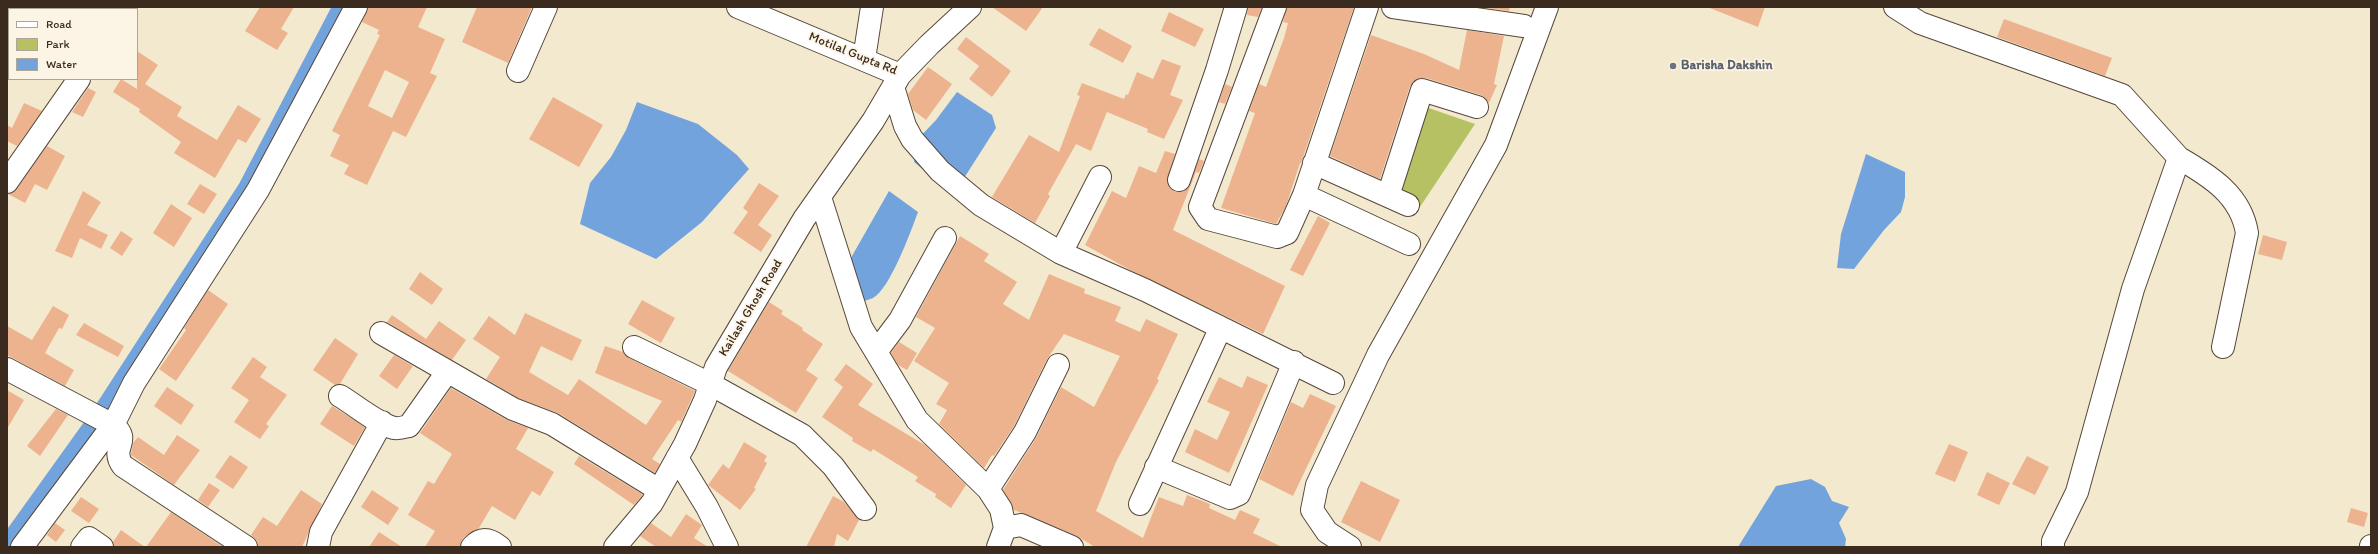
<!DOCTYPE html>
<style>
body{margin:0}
#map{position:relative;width:2378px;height:554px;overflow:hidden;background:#f3e9cf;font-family:Itim,sans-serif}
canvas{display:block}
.frame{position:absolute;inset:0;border:8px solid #3b2a1e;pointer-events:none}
.legend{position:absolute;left:8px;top:8px;width:130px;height:72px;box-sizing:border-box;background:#fcf5e5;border:1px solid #afa495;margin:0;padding:5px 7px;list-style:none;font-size:12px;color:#3b2a1e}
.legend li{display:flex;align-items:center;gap:8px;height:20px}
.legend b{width:20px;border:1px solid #afa495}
</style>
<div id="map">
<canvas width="2378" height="554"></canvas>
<div class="frame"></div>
<ul class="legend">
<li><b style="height:5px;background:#fff"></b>Road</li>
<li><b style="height:11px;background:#b5c162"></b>Park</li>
<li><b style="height:11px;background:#72a3dd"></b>Water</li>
</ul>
</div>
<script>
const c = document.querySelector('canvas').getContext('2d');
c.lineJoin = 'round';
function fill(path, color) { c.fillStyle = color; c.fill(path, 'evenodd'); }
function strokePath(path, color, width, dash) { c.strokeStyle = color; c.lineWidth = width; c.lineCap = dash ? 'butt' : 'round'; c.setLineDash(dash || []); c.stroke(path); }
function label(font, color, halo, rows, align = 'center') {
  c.font = font + ' Itim,sans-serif'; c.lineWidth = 3.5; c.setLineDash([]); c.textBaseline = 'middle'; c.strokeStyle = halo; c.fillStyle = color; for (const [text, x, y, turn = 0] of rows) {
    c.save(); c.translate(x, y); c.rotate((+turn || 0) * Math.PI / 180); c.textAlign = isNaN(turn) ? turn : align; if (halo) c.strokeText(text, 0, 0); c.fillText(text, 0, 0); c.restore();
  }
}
const green = new Path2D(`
 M1417 104 1475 124 1414 216 1381 194Z`);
const water = new Path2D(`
 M957 92 992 115 996 128 959 186 938 182 914 162 917 140 936 120Z
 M637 102 698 124 737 155 749 169 702 222 656 259 580 224 590 183 611 157 626 130Z
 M1866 154 1905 172V197L1901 212 1884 230 1854 269 1837 268 1841 234Z
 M889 191 918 212C911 231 890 289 873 298 869 300 863 301 859 303L844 285 852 256Z
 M1811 479 1825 487 1832 501 1849 507 1839 523 1846 539 1845 547H1738L1776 486Z`);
const canal = new Path2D(`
 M7 544 96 420 247 187 341 7`);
const building = new Path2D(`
 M260 7H294L281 29 288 33 277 50 245 31Z
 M368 7H427L418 27 445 39 430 73 437 76 406 137 393 131 367 185 344 174 349 165 330 156 340 135 332 131 380 35 377 34 379 30 362 22ZM385 70 409 82 392 118 368 106Z
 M477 7H532L508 63 462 42Z
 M992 7H1043L1026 31Z
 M1248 7H1262L1258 17 1247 15Z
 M1287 7H1354L1301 163H1300L1286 206 1276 224 1221 208 1255 113 1249 111 1259 84 1266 87 1284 38 1288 23 1283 22Z
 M1480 7H1510L1509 11Z
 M1707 7H1765L1758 27Z
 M1169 12 1204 29 1195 47 1161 31Z
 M2004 19 2112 58 2105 76 1997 37Z
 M1099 28 1132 46 1123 63 1089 45Z
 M1467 30 1504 36 1494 84 1497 85 1489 103 1481 95 1426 78H1419L1410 86 1380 179 1330 156 1371 35 1424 54 1459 70Z
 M966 37 1011 71 992 97 969 79 979 66 957 49Z
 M137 51 158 65 145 84 182 107 177 116 217 140 238 105 261 119 246 143 238 139 215 178 174 153 181 142 139 112 140 109 113 92 121 79 137 89Z
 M1162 59 1181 66 1170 95 1183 100 1164 139 1147 132 1148 129 1107 112 1091 151 1076 144 1048 194 1050 196 1035 223 992 197 1029 135 1059 152 1080 96 1077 95 1082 83 1124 99 1126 94 1128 95 1137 72 1153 79Z
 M928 67 952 84 926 120 913 110 908 94Z
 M1225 84 1232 87 1225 104 1219 102Z
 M88 88 96 92 83 117 72 112Z
 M553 97 603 125 579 167 529 139Z
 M24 103 42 111 17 146 7 141V125L12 128Z
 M47 146 65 156 47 190 35 184 25 203 8 194 17 189Z
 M1165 151 1175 154 1167 182 1170 188 1175 192H1182L1187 189 1199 159 1204 161 1199 173 1196 172 1173 230 1285 286 1263 334 1132 271 1085 245 1112 191 1126 198 1139 166 1156 173Z
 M759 183 779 196 758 225 772 235 761 252 733 233 748 212 743 208Z
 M200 184 217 194 204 214 187 204Z
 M83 191 101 202 87 225 108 235 101 249 80 238 72 258 55 251Z
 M171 204 192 218 174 247 153 233Z
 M1318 216 1330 223 1303 276 1290 270Z
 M121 231 133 239 122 256 110 248Z
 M2263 235 2287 242 2282 260 2258 254Z
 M960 236 989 254 984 261 1017 282 1003 304 1029 320 1049 274 1085 289 1084 293 1121 307 1115 321 1140 332 1146 319 1178 334 1157 379 1159 380 1116 462 1096 511 1143 538 1159 497 1183 506 1187 495 1210 504 1209 508 1235 520 1240 510 1260 519 1253 533 1282 547H1095L1077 536 1014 510 1003 490 1036 438 1061 387 1094 407 1120 356 1064 334 1047 359 1014 426 994 456 992 455 984 468 939 424 947 410 936 404 949 383 914 361 935 328 916 317Z
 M420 272 443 289 432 305 409 289Z
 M208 290 228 304 176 381 159 369 186 330 184 328Z
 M642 300 675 318 661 343 628 324Z
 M769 302 783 311 781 314 803 328 802 330 823 344 806 370 818 378 796 413 728 371Z
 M53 306 69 315 62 329 59 328 45 353 74 370 65 386 7 355V326L32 340Z
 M525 313 582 340 572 361 541 346 529 372 568 395 579 379 646 425 662 401 595 373 605 346 623 352 629 358 695 391 681 422 678 420 652 459 660 464 655 473 558 413 518 398 486 379 500 357 473 339 489 316 515 335Z
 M392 315 426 339 439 321 466 340 452 360 387 322Z
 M84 323 124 346 118 357 76 335Z
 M335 338 358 354 340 384 335 385 313 370Z
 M899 342 917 353 907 370 898 365 891 353Z
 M394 355 413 366 397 389 379 376Z
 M253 357 267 367 260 377 287 395 266 424 269 426 260 439 234 422 249 400 231 388Z
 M846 364 873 384 858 405 925 445 966 485 951 508 935 497 936 494 915 481 918 477 873 449 871 452 852 441 853 438 822 417 843 387 834 380Z
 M1247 376 1268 385 1229 473 1185 452 1195 429 1217 440 1230 412 1207 402 1219 377 1242 388Z
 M167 387 194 405 181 425 154 406Z
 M451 388 507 420 528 428 516 449 554 472 540 496 532 491 515 520 492 506 479 528 463 538 460 547H425L435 531 408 515 428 481 434 484 452 454 420 433Z
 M7 390 24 400 7 429Z
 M1310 394 1336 406 1293 496 1259 479 1291 402 1303 408Z
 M332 406 365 427 354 446 320 424Z
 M56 409 68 415 40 456 27 446Z
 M177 435 200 450 174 485 131 455 133 443 138 437 164 455Z
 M744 442 767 456 764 461 767 463 754 488 756 489 740 510 708 485 723 464 729 469Z
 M1949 444 1968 452 1955 482 1935 474Z
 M230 455 248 467 233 489 215 477Z
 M579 456 642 494V496L634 505 574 464Z
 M2027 456 2049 467 2035 495 2012 484Z
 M1987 472 2010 483 1999 505 1977 495Z
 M1361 481 1400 500 1380 542 1341 522Z
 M209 483 220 490 208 507 198 500Z
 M301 490 322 504 302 547H258L257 541 251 535 263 517 277 526Z
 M372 490 399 508 388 525 361 507Z
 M833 496 844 502 859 520 848 541 837 534 834 547H806Z
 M81 497 99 509 89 523 71 511Z
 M2351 508 2368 513 2364 527 2347 522Z
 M171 512 223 547H146Z
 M686 514 702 525 694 538 708 547H656L640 536 651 523 671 537Z
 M55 523 65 530 56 542 47 535Z
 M121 530 145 547H114L113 542Z
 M379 532 402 547H369Z`);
const minor = new Path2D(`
 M738 7 900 75 929 45 970 7
 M1275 7 1200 207 1208 219 1277 237 1287 233 1304 195 1367 7
 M1393 7 1524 26
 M1895 7 1920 23 2122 95 2179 158 2133 289 2077 492 2053 541V547
 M124 9 126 7
 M864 59 872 7
 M518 71 546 7
 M893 87 905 126 912 139 940 171 981 205 1061 253 1145 290 1333 383
 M2179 158C2210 176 2241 195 2247 233L2223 347
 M1314 163 1408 205
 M1179 180 1217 70 1236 7
 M7 182 79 79
 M1304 195 1409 244
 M1388 196 1422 90 1477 107
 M820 197 861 327 917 420 988 489 1001 509 1005 528 998 547
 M1061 253 1100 177
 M381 333 513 409 552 424 659 490
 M634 347 710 384 802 435 833 466 865 509
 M876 352 900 320 945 238
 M7 369 113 425C133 441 109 447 123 466L246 547
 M340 396C355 405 378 424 394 428 399 429 405 427 409 426L447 372
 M677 458 707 507 727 547
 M1156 467 1230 498 1239 494 1294 362
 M988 489 1025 432 1058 365
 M1140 504 1220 329
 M1005 528 1021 525 1072 547
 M22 547 113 425 134 383 258 190 356 7
 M82 547 89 538 102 547
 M318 547 321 532 382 422
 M472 547C482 536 490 539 500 547
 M615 547 652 503 685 444 705 400 716 367 804 219 873 121 900 75
 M1350 547 1327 532 1312 510 1317 485 1378 355 1496 145 1547 7
 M2371 547V546`);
const markers = [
 [1673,66,4,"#6b7280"]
];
const streetNames = [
 ["Motilal Gupta Rd",853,54,22],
 ["Kailash Ghosh Road",751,308,-59]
];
const worshipNames = [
 ["Barisha Dakshin",1681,66]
];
fill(green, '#b5c162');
fill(water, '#72a3dd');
strokePath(canal, '#72a3dd', 17);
fill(building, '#edb38e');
strokePath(minor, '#574739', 24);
strokePath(minor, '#fff', 22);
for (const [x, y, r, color] of markers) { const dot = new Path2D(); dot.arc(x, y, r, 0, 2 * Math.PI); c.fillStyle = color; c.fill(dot); strokePath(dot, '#fcf5e5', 1.5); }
label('13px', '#3b2a1e', '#fcf5e5', streetNames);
label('bold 13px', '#5b616d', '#fcf5e5', worshipNames, 'left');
</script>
